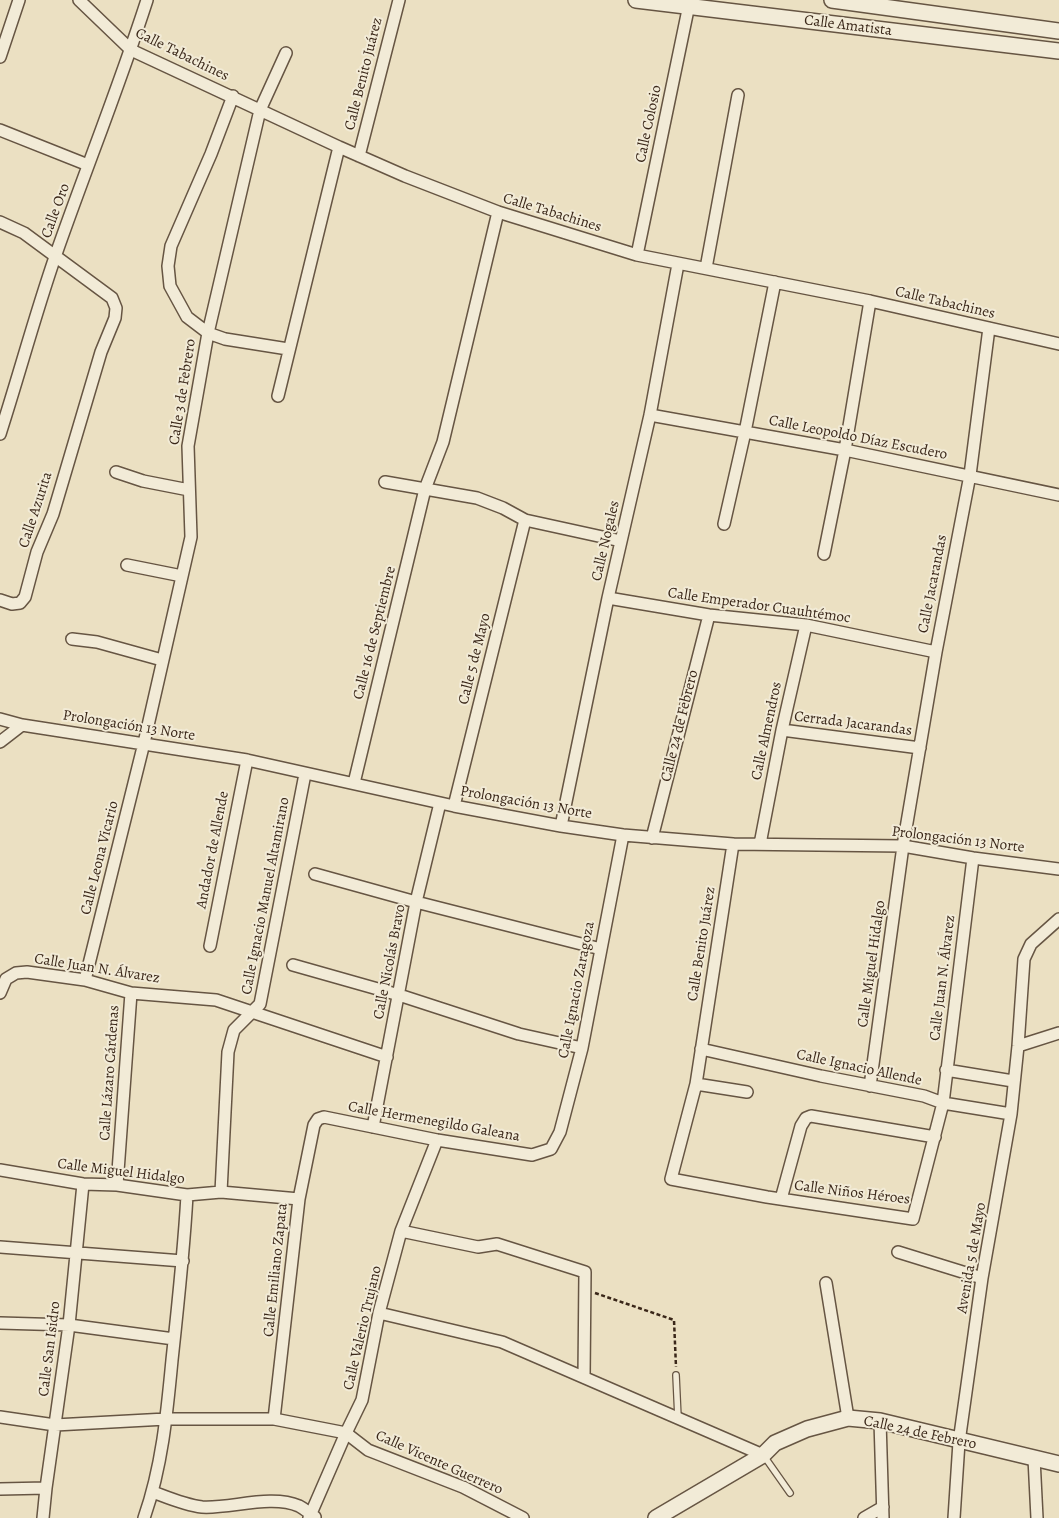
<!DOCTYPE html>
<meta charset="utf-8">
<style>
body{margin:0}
canvas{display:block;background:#ebe0c2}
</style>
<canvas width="1059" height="1518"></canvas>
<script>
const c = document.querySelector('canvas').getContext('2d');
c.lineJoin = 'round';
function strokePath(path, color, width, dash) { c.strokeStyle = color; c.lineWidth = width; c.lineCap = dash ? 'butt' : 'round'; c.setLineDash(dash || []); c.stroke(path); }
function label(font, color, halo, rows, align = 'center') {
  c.font = font + ' Alegreya,serif'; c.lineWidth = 4; c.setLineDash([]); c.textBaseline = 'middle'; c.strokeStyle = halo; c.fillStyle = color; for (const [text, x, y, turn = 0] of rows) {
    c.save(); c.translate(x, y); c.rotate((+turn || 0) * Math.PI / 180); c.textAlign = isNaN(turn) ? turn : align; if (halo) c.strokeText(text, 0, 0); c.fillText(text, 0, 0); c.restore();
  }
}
const path = new Path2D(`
 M595 1293 674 1320 676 1367`);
const service = new Path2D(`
 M676 1375 678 1418
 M764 1456 790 1493`);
const minor = new Path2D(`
 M79 0 131 50 339 147 405 176 498 212 637 255 870 301 1059 344
 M0 57 19 0
 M233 96 211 154 171 246 168 266 170 286 187 317 208 333 225 339 288 349
 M0 130 88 165
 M359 156 399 0
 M0 222 24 233 112 298 116 308 115 318 101 352 53 514 37 552 25 597 20 603 12 604 0 600
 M637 255 690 0
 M706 268 738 95
 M278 396 339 147
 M650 415 845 450 1059 495
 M0 434C19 375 35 315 55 257 85 171 119 87 147 0
 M116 472 143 481 189 490
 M385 482 477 498 503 508 525 520 621 541
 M724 524 745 432 775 282
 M824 554 845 450 870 301
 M127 565 182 576
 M608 598 709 615 806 625 936 652
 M72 639 97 642 162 660
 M0 719 22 725
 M782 730 920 748
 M0 742 22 725 247 760 454 806 561 826 623 835 733 844 903 846 973 858 1059 869
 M354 783 425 489 443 442 498 212
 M454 806 525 520
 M561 826 608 598 650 415 678 264
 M652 838 709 615
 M733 844 696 1084 671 1179 767 1197 913 1219 943 1103 973 858
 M760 844 782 730 806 625
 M315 874 416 902 601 949
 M210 946 247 760
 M293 965 399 995 519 1034 582 1048
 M85 980 144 743 191 537 188 446 208 333 260 110 286 53
 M0 993 6 979 16 973 27 972 85 980 131 993 216 1000 387 1057
 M1018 1046 1059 1033
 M701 1049 821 1076 924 1096 943 1103 1011 1114
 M946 1070 1013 1081
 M696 1084 747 1092
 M870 1086 903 846 936 652 970 475 989 328
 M373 1127 416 902 440 803
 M0 1170 83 1184 117 1185 187 1195 221 1192 299 1199
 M117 1185 131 993
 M221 1192 228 1052 234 1030 260 1004 305 774
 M781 1199 801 1126 806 1118 811 1116 935 1137
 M401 1231 478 1247 497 1244 585 1272 584 1377
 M0 1247 183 1261
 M898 1252 982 1278
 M826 1283 848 1418
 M379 1313 502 1342 763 1455
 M0 1323 69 1325 174 1339
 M0 1417 55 1425 166 1419H274L346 1433 368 1450 463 1487 523 1518
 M274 1419 299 1199 314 1125 318 1119 324 1117 437 1140 532 1155 551 1149 560 1132 582 1048 623 835
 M880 1421 883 1518
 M1034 1458 1037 1518
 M0 1489 46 1488
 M153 1492C169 1498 185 1505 202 1507 230 1509 271 1494 299 1506 305 1509 310 1514 315 1517
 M43 1518 46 1488 69 1325 83 1184
 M144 1518C162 1467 167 1413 172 1360 178 1305 184 1250 187 1195
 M309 1518 346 1433 362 1400 379 1313 401 1231 437 1140
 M864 1518 883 1507
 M954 1518 959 1442 982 1278 1011 1114 1018 1046 1024 959 1031 944 1059 919`);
const tertiary = new Path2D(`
 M636 0 1059 51
 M832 0 1059 31
 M656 1518 763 1455 775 1443 807 1429 848 1418 880 1421 1059 1464`);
const streetNames = [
 ["Calle Amatista",848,26,7],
 ["Calle Tabachines",182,55,26],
 ["Calle Benito Juárez",364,74,-76],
 ["Calle Colosio",649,124,-78],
 ["Calle Oro",56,211,-70],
 ["Calle Tabachines",552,213,17],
 ["Calle Tabachines",945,303,13],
 ["Calle 3 de Febrero",183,392,-81],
 ["Calle Leopoldo Díaz Escudero",858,438,11],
 ["Calle Azurita",36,510,-72],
 ["Calle Nogales",606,541,-77],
 ["Calle Jacarandas",933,584,-79],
 ["Calle Emperador Cuauhtémoc",759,606,8],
 ["Calle 16 de Septiembre",375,633,-76],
 ["Calle 5 de Mayo",475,659,-76],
 ["Cerrada Jacarandas",853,724,7],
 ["Prolongación 13 Norte",129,726,9],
 ["Calle 24 de Febrero",680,726,-76],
 ["Calle Almendros",767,731,-78],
 ["Prolongación 13 Norte",526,803,10],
 ["Prolongación 13 Norte",958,840,7],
 ["Andador de Allende",213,850,-79],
 ["Calle Leona Vicario",100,858,-76],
 ["Calle Ignacio Manuel Altamirano",266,896,-79],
 ["Calle Benito Juárez",702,944,-81],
 ["Calle Nicolás Bravo",390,962,-79],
 ["Calle Miguel Hidalgo",872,964,-82],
 ["Calle Juan N. Álvarez",97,969,9],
 ["Calle Juan N. Álvarez",943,978,-83],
 ["Calle Ignacio Zaragoza",577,990,-79],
 ["Calle Ignacio Allende",859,1068,12],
 ["Calle Lázaro Cárdenas",110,1073,-86],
 ["Calle Hermenegildo Galeana",434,1122,10],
 ["Calle Miguel Hidalgo",121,1172,7],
 ["Calle Niños Héroes",852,1193,7],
 ["Avenida 5 de Mayo",972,1258,-80],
 ["Calle Emiliano Zapata",276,1270,-84],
 ["Calle Valerio Trujano",363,1328,-77],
 ["Calle San Isidro",50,1349,-83],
 ["Calle 24 de Febrero",920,1433,12],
 ["Calle Vicente Guerrero",439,1463,24]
];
strokePath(service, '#665543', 8);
strokePath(minor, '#665543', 14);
strokePath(tertiary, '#665543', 18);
strokePath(path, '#3a2719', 2.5, [4, 2.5]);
strokePath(service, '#f2ebd7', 5.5);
strokePath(minor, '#f2ebd7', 11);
strokePath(tertiary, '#f2ebd7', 15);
label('15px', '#3a2719', '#f2ebd7', streetNames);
</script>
